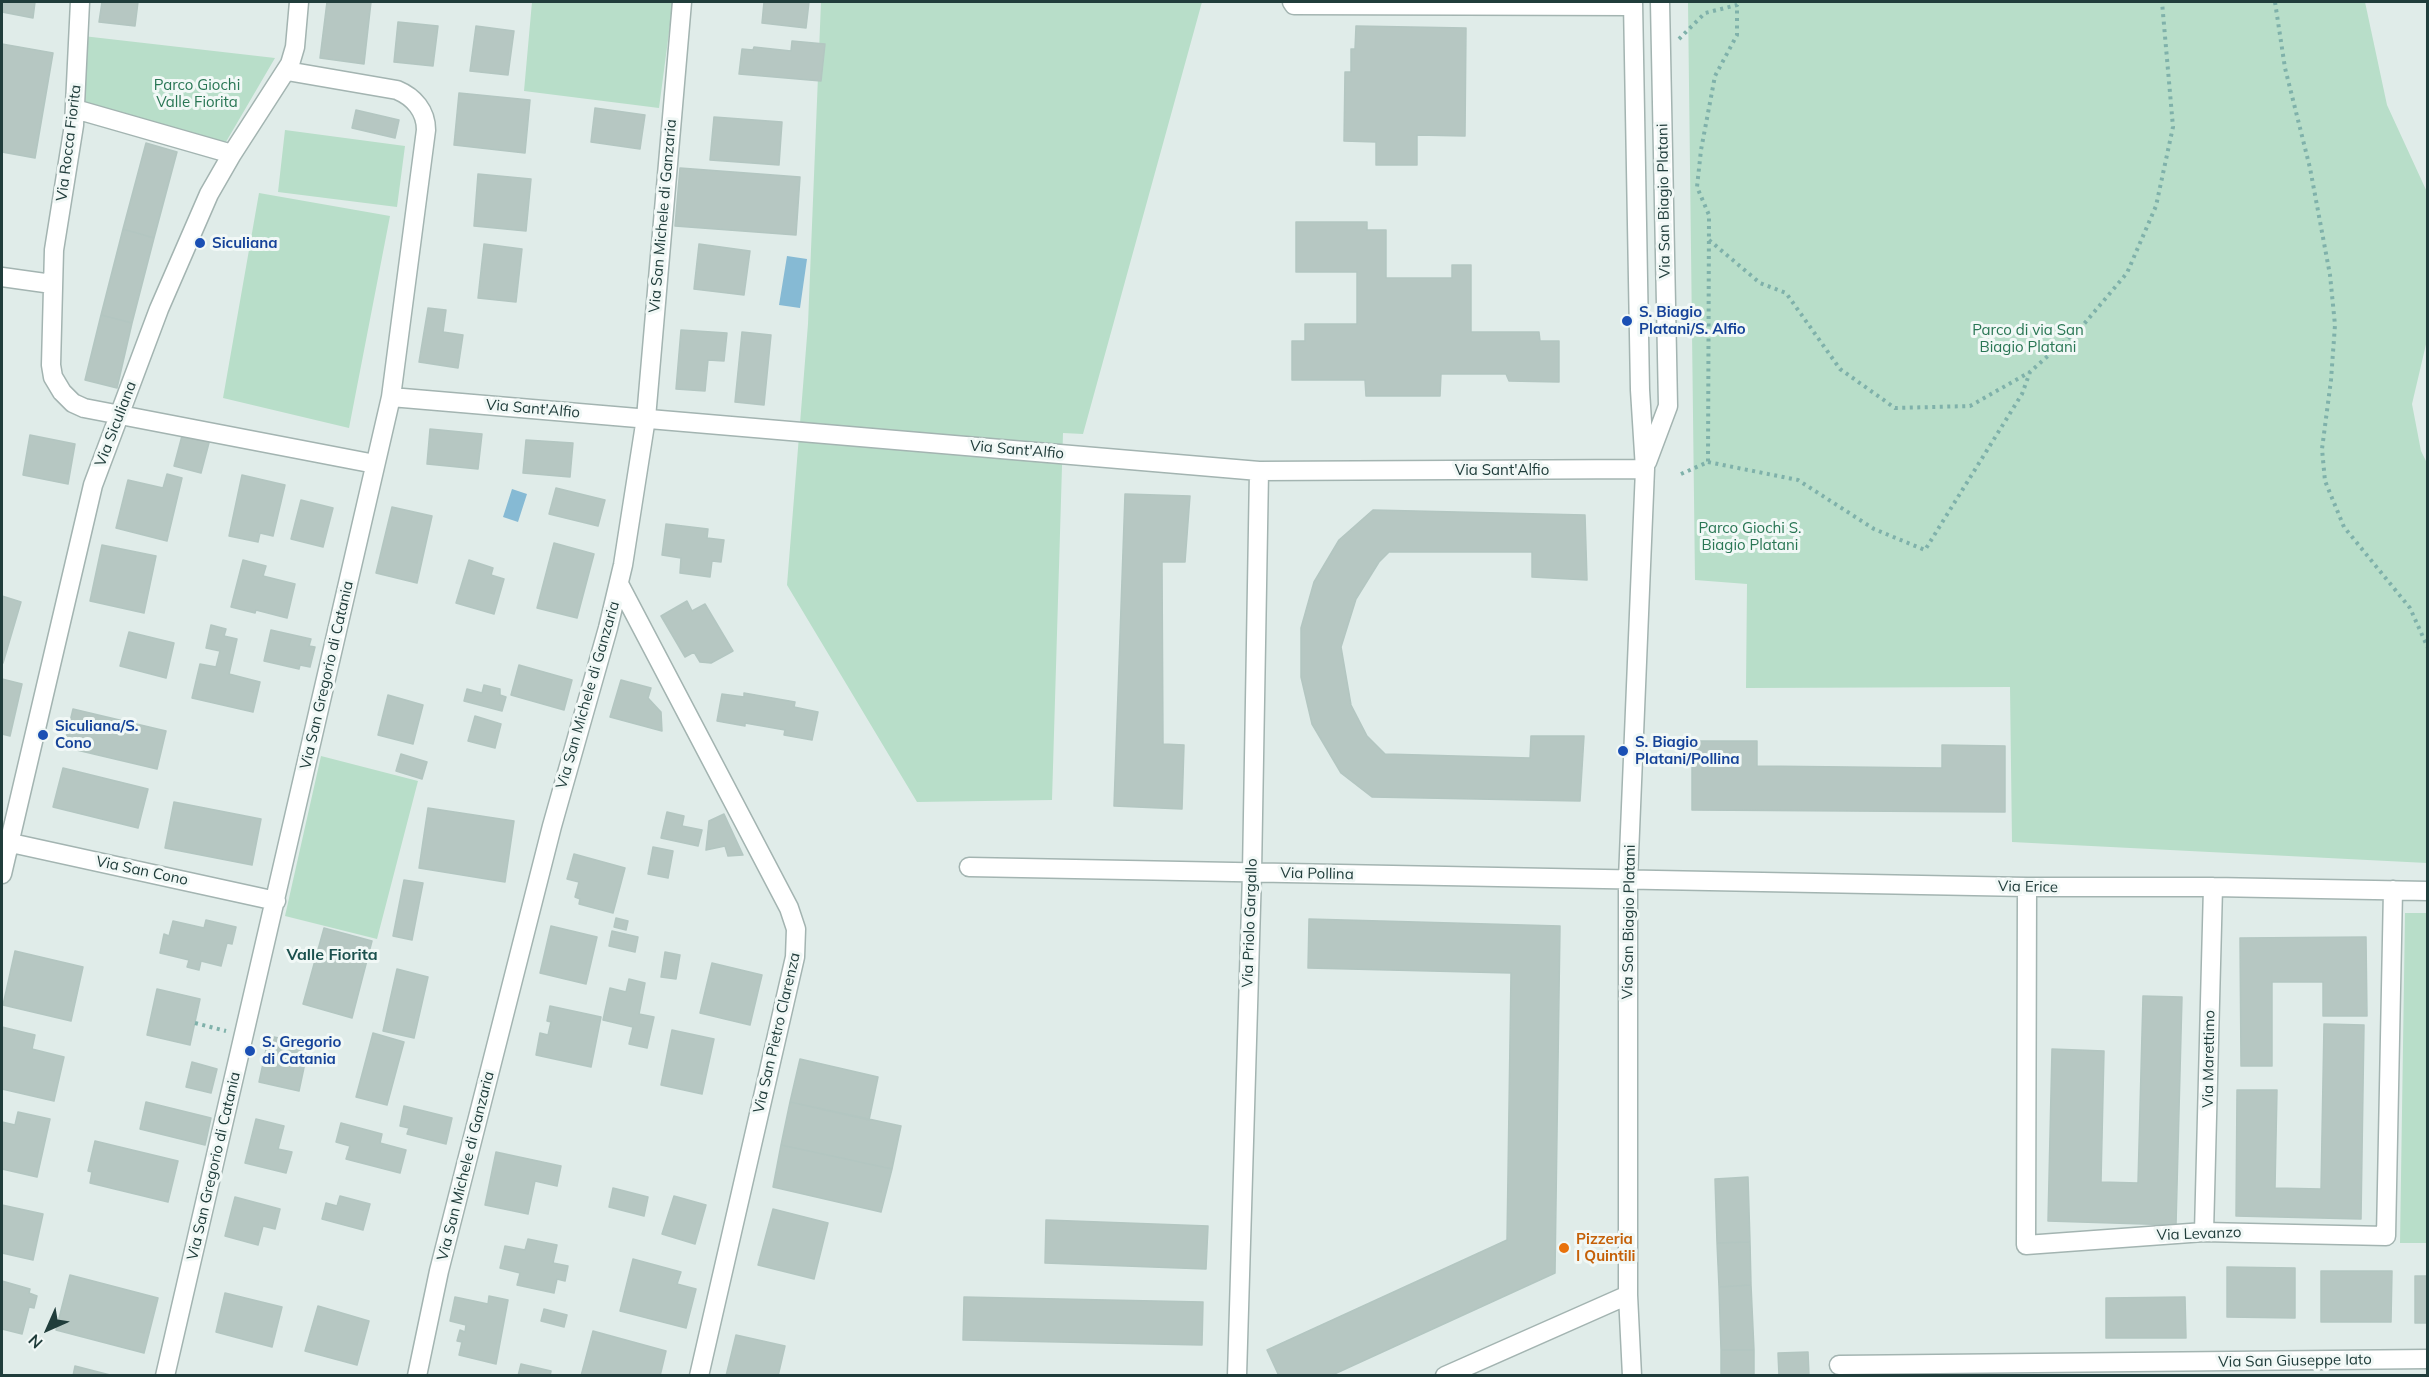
<!DOCTYPE html>
<style>
body{margin:0}
#map{position:relative;width:2429px;height:1377px;overflow:hidden;background:#e0ece9;font-family:Mulish,sans-serif}
canvas{display:block}
.frame{position:absolute;inset:0;border:3px solid #203d3b;pointer-events:none}
.north{position:absolute;left:18px;top:1299px;width:60px;height:60px;-webkit-text-stroke:4px #f1f8f6;paint-order:stroke;rotate:225deg;font-size:16px;font-weight:700;line-height:24px;text-align:center;color:#203d3b}
.north::after{content:'';display:block;margin:auto;width:21px;height:27px;background:#203d3b;clip-path:polygon(50% 0,100% 100%,50% 72%,0 100%)}
</style>
<div id="map">
<canvas width="2429" height="1377"></canvas>
<div class="frame"></div>
<div class="north">N</div>
</div>
<script>
const c = document.querySelector('canvas').getContext('2d');
c.lineJoin = 'round';
function fill(path, color) { c.fillStyle = color; c.fill(path, 'evenodd'); }
function strokePath(path, color, width, dash) { c.strokeStyle = color; c.lineWidth = width; c.lineCap = dash ? 'butt' : 'round'; c.setLineDash(dash || []); c.stroke(path); }
function label(font, color, halo, rows, align = 'center') {
  c.font = font + ' Mulish,sans-serif'; c.lineWidth = 6; c.setLineDash([]); c.textBaseline = 'middle'; c.strokeStyle = halo; c.fillStyle = color; for (const [text, x, y, turn = 0] of rows) {
    c.save(); c.translate(x, y); c.rotate((+turn || 0) * Math.PI / 180); c.textAlign = isNaN(turn) ? turn : align; if (halo) c.strokeText(text, 0, 0); c.fillText(text, 0, 0); c.restore();
  }
}
const green = new Path2D(`
 M532 2H673L659 108 524 91Z
 M821 2H1202L1083 434 1063 433 1052 800 917 802 787 585 808 324Z
 M1688 2H2365L2387 105 2427 192V340L2412 404 2421 451 2428 465 2427 863 2012 842 2010 687 1746 688 1747 584 1695 580Z
 M83 36 275 58 223 147 78 107Z
 M285 130 405 146 397 207 278 192Z
 M259 193 390 216 349 428 223 398Z
 M321 756 418 781 377 939 285 916Z
 M2405 913H2427V1243H2400Z`);
const water = new Path2D(`
 M787 256 807 259 800 308 779 305Z
 M512 489 527 494 518 522 503 517Z`);
const building = new Path2D(`
 M2 2H35L33 18 2 12Z
 M102 2H138L135 26 99 22Z
 M327 2H371L364 64 320 58Z
 M764 2H809L806 28 762 23Z
 M398 22 438 26 433 66 394 62Z
 M476 26 514 31 508 75 470 71Z
 M1356 26 1466 28 1465 136 1417 135V165H1376V142L1344 141 1345 72H1351V49H1355Z
 M792 41 825 44 821 81 739 74 742 49 753 50 754 47 791 51Z
 M2 44 53 53 35 158 2 152Z
 M459 93 530 100 525 153 454 145Z
 M595 108 645 115 640 149 591 142Z
 M356 110 399 120 395 138 352 128Z
 M714 117 782 122 779 165 710 160Z
 M146 143 177 152 154 238 123 229Z
 M680 168 800 177 796 235 675 226Z
 M478 174 531 179 526 231 474 226Z
 M1296 222H1367V230H1386V278H1452V265H1471V332H1539L1540 341H1559V382L1509 381 1506 374H1441L1440 396H1366L1365 380H1292V341H1305V324H1357V272H1296Z
 M123 229 154 238 132 323 101 315Z
 M484 244 522 249 516 302 478 298Z
 M699 244 750 251 744 295 694 289Z
 M428 308 446 310 443 332 463 335 458 368 419 362Z
 M101 315 132 323 117 388 85 380Z
 M681 330 727 333 724 361 708 360 705 391 676 389Z
 M742 332 771 335 764 405 735 402Z
 M430 429 482 434 478 469 427 464Z
 M183 432 210 439 201 473 174 466Z
 M30 435 75 444 68 484 23 475Z
 M526 440 573 443 570 477 523 473Z
 M167 474 182 478 167 541 116 528 128 480 163 488Z
 M242 475 285 485 273 536 260 533 258 542 229 536Z
 M556 488 605 500 598 526 549 514Z
 M1125 494 1190 496 1185 562H1162L1163 744 1184 745 1182 809 1114 806Z
 M301 500 333 508 323 547 291 539Z
 M392 507 432 516 417 583 376 573Z
 M1373 510 1585 515 1587 580 1532 577V552H1389L1379 562 1356 599 1341 647 1351 705 1367 736 1385 754 1530 758 1531 736H1584L1580 801 1372 797 1341 773 1312 724 1301 677V628L1314 582 1339 540Z
 M666 524 708 529 707 538 724 540 721 562 712 561 710 577 680 573 681 558 662 555Z
 M554 543 594 554 577 618 537 608Z
 M102 545 156 556 144 613 90 601Z
 M243 560 266 566 263 576 295 584 287 618 256 610 255 613 231 607Z
 M469 560 493 568 491 575 504 579 494 614 456 603Z
 M2 596 21 602 3 663 2 662Z
 M687 601 692 611 705 604 733 651 711 663 700 662 694 652 685 657 661 616Z
 M211 625 226 629 224 636 237 639 229 674 260 682 253 712 192 698 200 664 216 667 220 651 206 648Z
 M271 630 311 639 309 646 315 647 310 667 300 665 299 669 264 661Z
 M129 632 174 643 166 678 120 666Z
 M519 665 572 680 564 710 511 695Z
 M2 679 22 684 10 736 2 734Z
 M621 680 651 688 648 698 661 712 662 731 610 717Z
 M484 685 500 689V695L506 697 502 711 464 701 467 689 482 693Z
 M744 693 795 702 794 707 818 712 812 740 784 735 785 730 745 723V726L717 721 722 694 744 697Z
 M388 695 423 705 413 744 378 735Z
 M73 709 166 731 157 769 64 747Z
 M475 716 501 724 495 748 468 741Z
 M1692 741H1757V766L1942 768V745L2005 746V812L1692 810Z
 M401 754 427 762 422 779 396 771Z
 M63 768 148 789 138 828 53 807Z
 M174 802 261 819 252 865 165 848Z
 M428 808 514 821 505 882 419 868Z
 M667 812 684 816 682 826 702 830 698 846 661 838Z
 M724 814 743 855 728 856 725 846 706 850 709 821Z
 M653 847 673 851 668 878 648 874Z
 M574 854 625 868 613 913 579 904 580 899 575 897 579 882 567 879Z
 M404 880 423 883 412 940 393 936Z
 M616 918 628 921 626 930 614 927Z
 M1309 919 1560 926 1555 1273 1330 1376H1279L1267 1350 1507 1240 1511 973 1308 968Z
 M206 920 236 927 232 944 227 943 221 966 201 961 199 970 187 967 189 960 160 953 164 934 169 936 173 921 204 928Z
 M551 926 597 937 586 984 540 973Z
 M324 928 372 941 352 1018 303 1004Z
 M612 931 638 937 635 952 609 946Z
 M2366 937 2367 1016H2323V982H2272V1066H2241L2240 938Z
 M15 951 83 967 71 1021 3 1005Z
 M665 952 680 955 676 979 661 977Z
 M712 963 762 975 750 1025 700 1013Z
 M397 969 428 977 414 1038 383 1031Z
 M629 979 645 983 639 1014 654 1017 647 1048 629 1044 633 1027 603 1020 610 988 626 992Z
 M157 989 200 999 190 1045 147 1035Z
 M2143 996 2182 997 2176 1225 2048 1221 2052 1049 2104 1051 2101 1182 2138 1183Z
 M550 1006 601 1017 591 1067 536 1055 540 1033 548 1035 551 1022 547 1021Z
 M2324 1024 2364 1025 2361 1219 2236 1216 2237 1090H2277L2275 1188 2321 1189Z
 M2 1027 35 1035 32 1049 64 1057 54 1101 2 1089Z
 M672 1030 714 1039 702 1094 661 1085Z
 M373 1033 404 1042 387 1105 356 1097Z
 M269 1036 309 1044 299 1091 259 1082Z
 M800 1059 878 1077 869 1120 790 1102Z
 M192 1062 217 1069 211 1093 186 1087Z
 M146 1102 211 1118 205 1145 140 1129Z
 M790 1102 901 1126 892 1169 781 1145Z
 M404 1106 452 1118 446 1144 407 1134 409 1128 400 1126Z
 M18 1112 50 1119 37 1177 2 1169V1122L15 1125Z
 M256 1119 284 1126 278 1149 292 1152 286 1173 245 1163Z
 M341 1123 382 1134 380 1143 406 1150 400 1173 346 1159 350 1146 336 1142Z
 M95 1141 178 1161 168 1202 90 1183 92 1172 88 1171Z
 M781 1145 892 1169 881 1212 773 1187Z
 M496 1152 561 1166 557 1186 535 1181 528 1214 485 1205Z
 M1748 1177 1750 1242 1717 1243 1715 1179Z
 M613 1188 648 1197 644 1216 609 1207Z
 M340 1196 370 1204 363 1230 322 1219 326 1203 337 1206Z
 M674 1196 706 1205 695 1244 662 1234Z
 M235 1197 280 1209 275 1229 263 1226 258 1245 225 1236Z
 M2 1205 43 1214 33 1260 2 1253Z
 M773 1209 828 1223 814 1279 758 1265Z
 M1046 1220 1208 1226 1206 1269 1045 1263Z
 M528 1239 557 1245 553 1263 568 1266 565 1281 557 1279 554 1293 517 1285 520 1273 500 1268 505 1246 525 1250Z
 M1750 1242 1751 1285 1719 1287 1717 1243Z
 M633 1259 681 1272 677 1284 696 1289 686 1328 620 1311Z
 M2227 1267 2295 1268V1318L2227 1317Z
 M2321 1271H2392L2391 1322H2321Z
 M70 1275 158 1298 144 1353 56 1330Z
 M2415 1276H2428V1323H2415Z
 M2 1281 30 1289 29 1293 37 1296 34 1308 29 1307 22 1334 2 1329Z
 M1751 1285 1754 1350H1721L1719 1287Z
 M225 1293 282 1307 272 1347 216 1332Z
 M489 1296 508 1300 496 1364 459 1355 462 1342 457 1341 460 1330 465 1332 466 1325 450 1321 455 1297 488 1304Z
 M964 1297 1203 1302 1202 1345 963 1340Z
 M2185 1297 2186 1338H2106V1298Z
 M318 1306 369 1321 357 1365 305 1351Z
 M544 1309 567 1315 564 1327 541 1321Z
 M593 1331 666 1351 660 1376H581Z
 M736 1335 785 1346 778 1376H726Z
 M1721 1350H1754V1376H1721Z
 M1808 1352 1809 1376H1779L1778 1353Z
 M521 1364 551 1371 550 1376H518Z
 M75 1366 114 1376H73Z`);
const path = new Path2D(`
 M2275 2 2285 68 2310 168 2330 275 2335 325 2331 380 2322 449 2325 481 2344 527 2410 608 2428 648
 M1679 39 1705 13 1737 5 1740 2
 M1709 240 1760 283 1786 293 1840 369 1895 408 1970 406 2030 372
 M1708 462 1798 480 1874 529 1925 550 2022 394 2030 372 2084 324 2127 273 2156 206 2173 127 2162 2
 M1681 474 1708 462 1709 215 1697 187 1701 150 1715 76 1737 35V5
 M195 1023 226 1031`);
const minor = new Path2D(`
 M80 2 74 125 54 250 51 365 53 377 62 392 73 403 84 408 375 464
 M1292 2 1294 5 1633 6
 M75 109 232 154
 M2 277 52 284
 M391 397 1259 471 1645 469
 M1647 462 1668 406 1660 2
 M619 584 789 908 796 929 795 957 699 1376
 M2 841 276 901
 M969 867 2027 887H2213L2428 891
 M2 874 93 485 159 309 209 194 232 154 290 64 295 47 299 2
 M2027 887 2026 1245 2204 1232 2386 1236 2393 890
 M2204 1232 2213 887
 M1839 1365 2428 1359
 M165 1376 391 397 426 130C426 111 414 97 397 90L287 71
 M417 1376 439 1271 552 826 608 628 623 565 646 418 682 2
 M1237 1376 1252 873 1259 471
 M1445 1376 1628 1295
 M1632 1376 1628 1295V879L1645 469 1640 390 1633 2`);
const markers = [
 [200,243,6,"#1a4fb4"],
 [1627,321,6,"#1a4fb4"],
 [43,735,6,"#1a4fb4"],
 [1623,751,6,"#1a4fb4"],
 [250,1051,6,"#1a4fb4"],
 [1564,1248,6,"#e8710a"]
];
const parkNames = [
 ["Parco Giochi",197,85],
 ["Valle Fiorita",197,102],
 ["Parco di via San",2028,330],
 ["Biagio Platani",2028,347],
 ["Parco Giochi S.",1750,528],
 ["Biagio Platani",1750,545]
];
const streetNames = [
 ["Via Rocca Fiorita",69,143,-83],
 ["Via San Biagio Platani",1664,201,-91],
 ["Via San Michele di Ganzaria",663,216,-85],
 ["Via Sant'Alfio",533,409,5],
 ["Via Siculiana",116,424,-69],
 ["Via Sant'Alfio",1017,450,5],
 ["Via Sant'Alfio",1502,470],
 ["Via San Gregorio di Catania",327,675,-77],
 ["Via San Michele di Ganzaria",588,695,-74],
 ["Via San Cono",142,871,12],
 ["Via Pollina",1317,874,1],
 ["Via Erice",2028,887,1],
 ["Via San Biagio Platani",1629,922,-89],
 ["Via Priolo Gargallo",1250,923,-88],
 ["Via San Pietro Clarenza",777,1033,-77],
 ["Via Marettimo",2209,1059,-89],
 ["Via San Gregorio di Catania",214,1166,-77],
 ["Via San Michele di Ganzaria",466,1166,-76],
 ["Via Levanzo",2199,1234,-2],
 ["Via San Giuseppe Iato",2295,1361,-1]
];
const transitNames = [
 ["Siculiana",212,243],
 ["S. Biagio",1639,312],
 ["Platani/S. Alfio",1639,329],
 ["Siculiana/S.",55,726],
 ["Cono",55,743],
 ["S. Biagio",1635,742],
 ["Platani/Pollina",1635,759],
 ["S. Gregorio",262,1042],
 ["di Catania",262,1059]
];
const foodNames = [
 ["Pizzeria",1576,1239],
 ["I Quintili",1576,1256]
];
const neighbourhoodNames = [
 ["Valle Fiorita",332,955]
];
fill(green, '#b8dec9');
fill(water, '#86bad4');
fill(building, '#b6c7c2');
strokePath(building, '#b3c6c1', 1.5);
strokePath(minor, '#a3b4b1', 21);
strokePath(path, '#7fb1aa', 4, [3, 4.5]);
strokePath(minor, '#fff', 18);
for (const [x, y, r, color] of markers) { const dot = new Path2D(); dot.arc(x, y, r, 0, 2 * Math.PI); c.fillStyle = color; c.fill(dot); strokePath(dot, '#f1f8f6', 2); }
label('15px', '#297654', '#f1f8f6', parkNames);
label('15px', '#203d3b', '#f1f8f6', streetNames);
label('bold 15px', '#164399', '#f1f8f6', transitNames, 'left');
label('bold 15px', '#c56008', '#f1f8f6', foodNames, 'left');
label('bold 16px', '#1b504d', '#f1f8f6', neighbourhoodNames);
</script>
